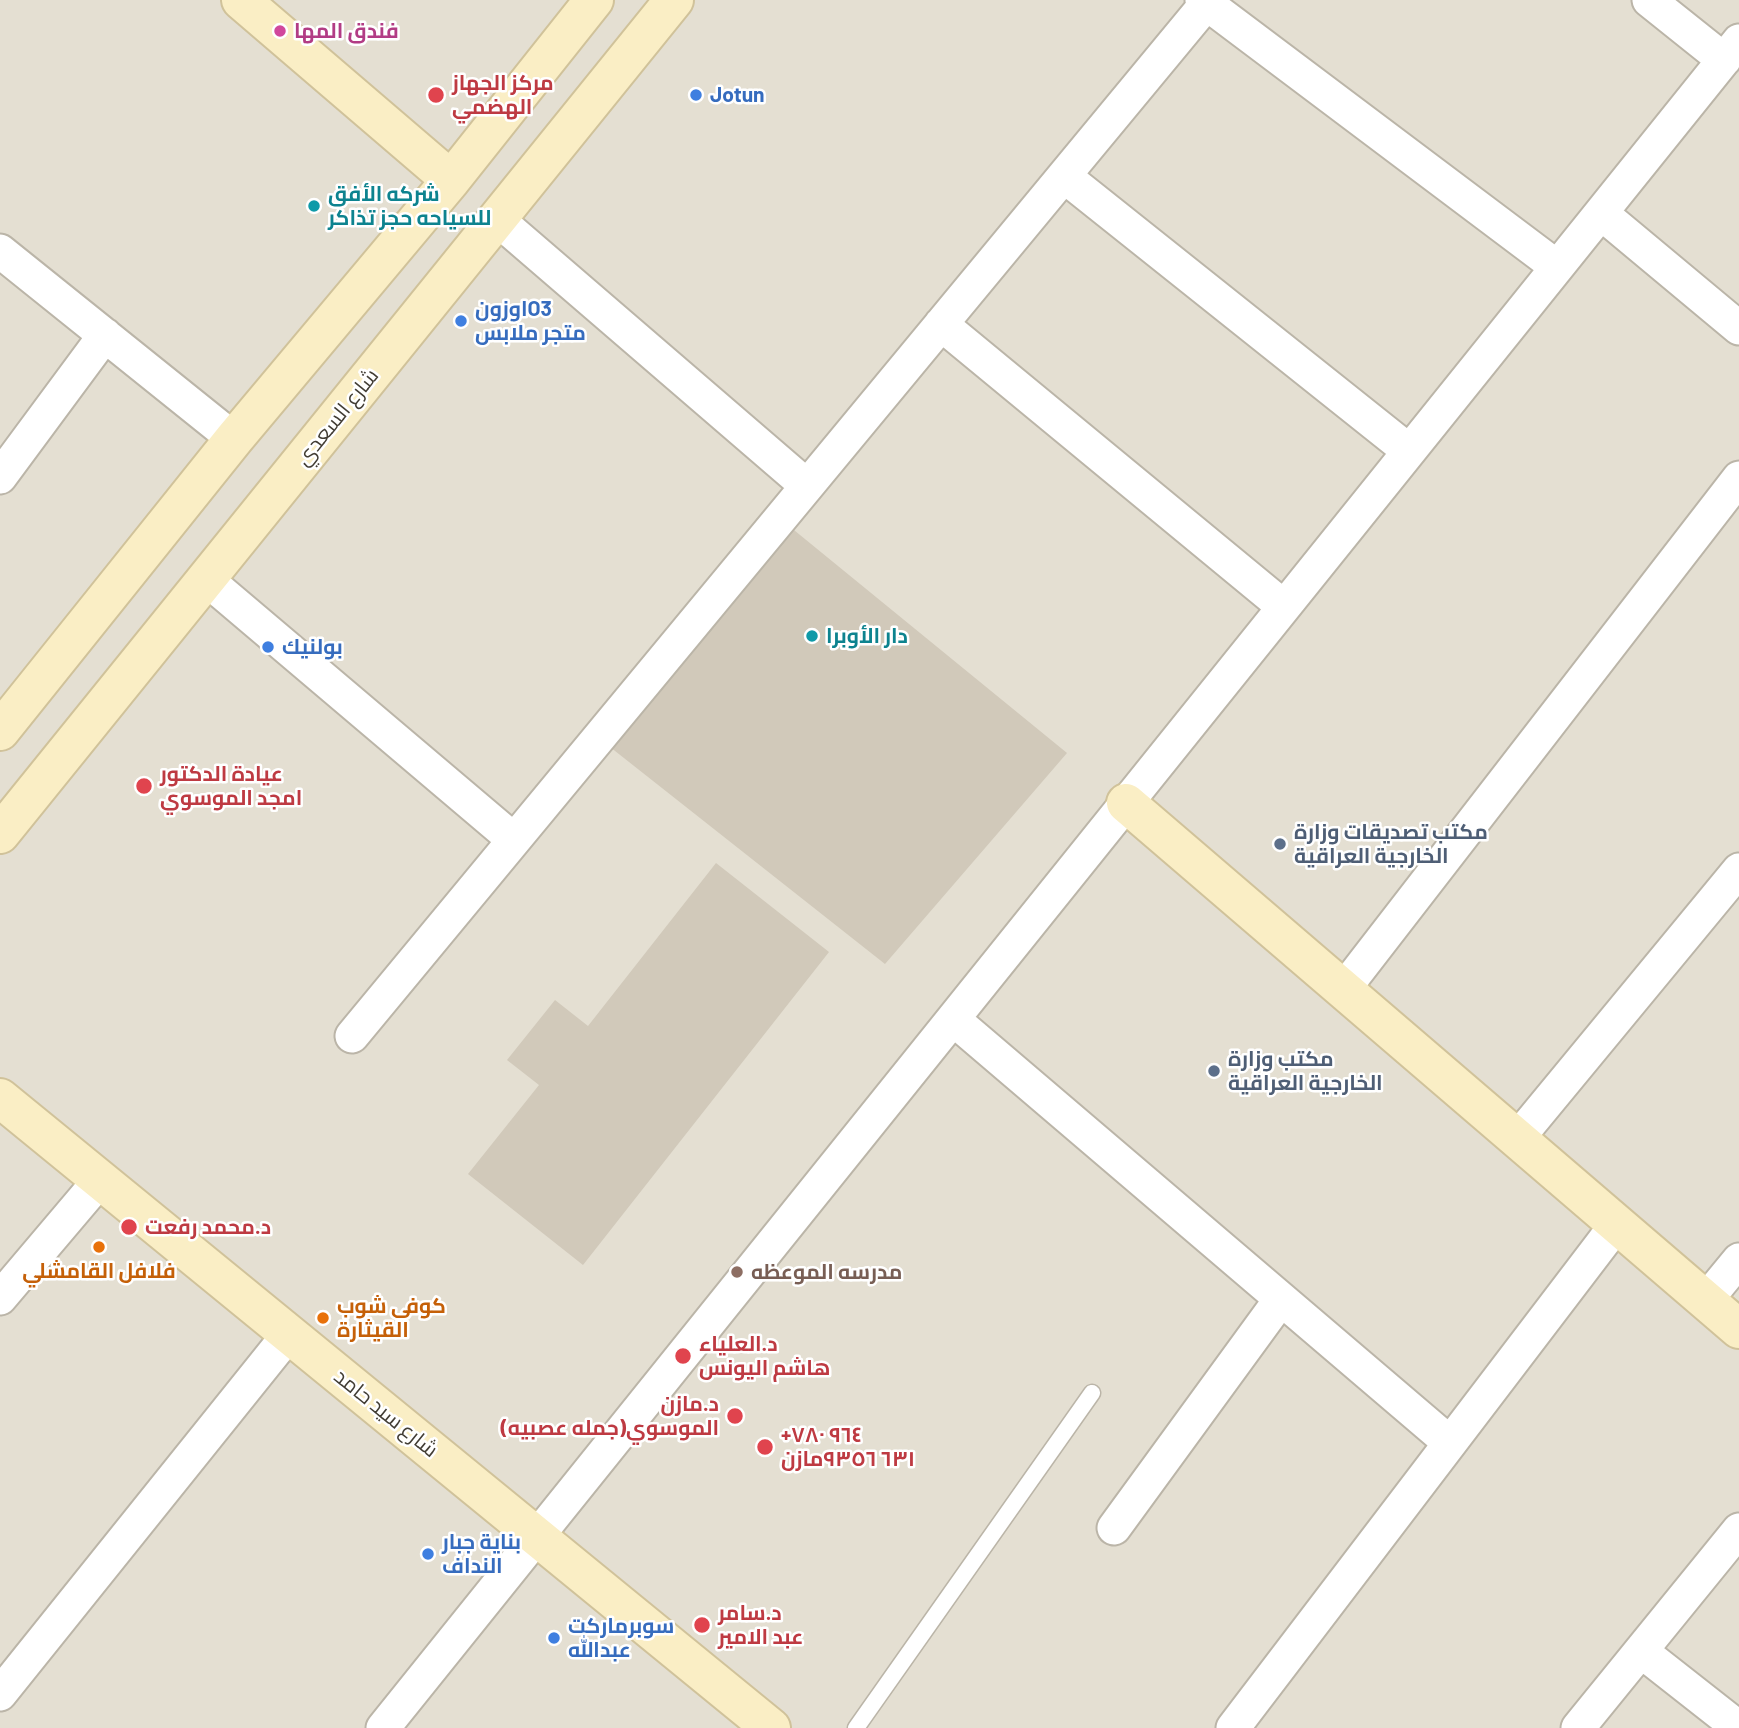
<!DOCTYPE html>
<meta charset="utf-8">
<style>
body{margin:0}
canvas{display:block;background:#f0ede4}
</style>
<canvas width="1739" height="1728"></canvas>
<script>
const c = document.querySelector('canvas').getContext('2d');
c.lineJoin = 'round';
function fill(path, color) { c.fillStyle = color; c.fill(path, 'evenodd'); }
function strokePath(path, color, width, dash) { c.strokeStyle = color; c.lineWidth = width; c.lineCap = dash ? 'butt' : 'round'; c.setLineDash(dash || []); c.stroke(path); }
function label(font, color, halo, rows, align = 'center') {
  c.font = font + ' Barlow,Cairo,sans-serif'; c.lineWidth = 5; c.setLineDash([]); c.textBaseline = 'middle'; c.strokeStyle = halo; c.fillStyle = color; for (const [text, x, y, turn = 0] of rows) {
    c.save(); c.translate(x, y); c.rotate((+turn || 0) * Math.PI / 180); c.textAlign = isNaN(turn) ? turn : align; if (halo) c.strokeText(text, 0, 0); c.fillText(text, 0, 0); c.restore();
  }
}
const residential = new Path2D(`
 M0 0H1739V1728H0Z`);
const building = new Path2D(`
 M789 526 1067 753 885 964 610 747Z
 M716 863 829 952 583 1265 468 1174 539 1085 507 1060 555 1000 588 1026Z`);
const lane = new Path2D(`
 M856 1728 1092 1393`);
const street = new Path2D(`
 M1202 0 1557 267
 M1649 0 1724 60
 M1064 176 1409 451
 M1601 213 1739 328
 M497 219 807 486
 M0 251 234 439
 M941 324 1284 607
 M0 477 105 335
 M206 579 514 840
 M1343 990 1739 478
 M953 1019 1450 1443
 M352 1036 1207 3
 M1517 1139 1739 870
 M0 1298 100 1180
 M1706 1300 1739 1260
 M1114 1528 1281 1299
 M1641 1651 1739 1728
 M0 1694 289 1334
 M383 1728 1739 41
 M1233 1728 1617 1224
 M1578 1728 1739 1530`);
const secondary = new Path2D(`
 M241 0 451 180
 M0 731 234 439 451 180 594 0
 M1126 803 1739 1329
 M0 834 674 0
 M0 1098 771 1728`);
const markers = [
 [280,31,7,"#d1479c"],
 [436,95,9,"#e0444e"],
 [696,95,7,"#3f7fe0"],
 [314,206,7,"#0f9aa8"],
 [461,321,7,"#3f7fe0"],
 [812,636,7,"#0f9aa8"],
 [268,647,7,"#3f7fe0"],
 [144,786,9,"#e0444e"],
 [1280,844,7,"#5c6f8a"],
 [1214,1071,7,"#5c6f8a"],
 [129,1227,9,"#e0444e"],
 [99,1247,7,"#e8710a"],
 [737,1272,7,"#8d6e63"],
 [323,1318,7,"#e8710a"],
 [683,1356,9,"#e0444e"],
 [735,1416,9,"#e0444e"],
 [765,1447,9,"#e0444e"],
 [428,1554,7,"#3f7fe0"],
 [702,1625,9,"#e0444e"],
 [554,1638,7,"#3f7fe0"]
];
const hotelNames = [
 ["فندق المها",294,31]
];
const healthNames = [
 ["مركز الجهاز",452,83],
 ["الهضمي",452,107],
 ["عيادة الدكتور",160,774],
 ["امجد الموسوي",160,798],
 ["د.محمد رفعت",145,1227],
 ["د.العلياء",699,1344],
 ["هاشم اليونس",699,1368],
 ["د.مازن",719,1404,"right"],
 ["الموسوي(جمله عصبيه)",719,1428,"right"],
 ["+٩٦٤ ٧٨٠",781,1435],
 ["٦٣١ ٩٣٥٦مازن",781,1459],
 ["د.سامر",718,1613],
 ["عبد الامير",718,1637]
];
const shopNames = [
 ["Jotun",710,95],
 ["اوزونO3",475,309],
 ["متجر ملابس",475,333],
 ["بولنيك",282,647],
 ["بناية جبار",442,1542],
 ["النداف",442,1566],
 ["سوبرماركت",568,1626],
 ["عبدالله",568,1650]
];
const cultureNames = [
 ["شركه الأفق",328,194],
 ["للسياحه حجز تذاكر",328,218],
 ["دار الأوبرا",826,636]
];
const streetNames = [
 ["شارع السعدي",337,417,-51],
 ["شارع سيد حامد",386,1413,39]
];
const serviceNames = [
 ["مكتب تصديقات وزارة",1294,832],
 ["الخارجية العراقية",1294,856],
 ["مكتب وزارة",1228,1059],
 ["الخارجية العراقية",1228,1083]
];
const foodNames = [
 ["فلافل القامشلي",99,1271],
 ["كوفي شوب",337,1306,"left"],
 ["القيثارة",337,1330,"left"]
];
const educationNames = [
 ["مدرسه الموعظه",751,1272]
];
fill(residential, '#e4dfd2');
fill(building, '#d1c9ba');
strokePath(lane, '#bbb5a8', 19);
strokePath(street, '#bbb5a8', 37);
strokePath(secondary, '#d0c29a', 42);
strokePath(lane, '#fff', 16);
strokePath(street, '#fff', 33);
strokePath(secondary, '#faeec5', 38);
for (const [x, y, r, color] of markers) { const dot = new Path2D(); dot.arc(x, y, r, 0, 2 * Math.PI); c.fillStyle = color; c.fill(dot); strokePath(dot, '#fff', 2.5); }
label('bold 21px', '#b23c85', '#fff', hotelNames, 'left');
label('bold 21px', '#be3a42', '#fff', healthNames, 'left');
label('bold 21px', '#366cbe', '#fff', shopNames, 'left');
label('bold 21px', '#0d838f', '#fff', cultureNames, 'left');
label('21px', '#423d34', '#fff', streetNames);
label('bold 21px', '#4e5e75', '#fff', serviceNames, 'left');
label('bold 21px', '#c56008', '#fff', foodNames);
label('bold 21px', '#785e54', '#fff', educationNames, 'left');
</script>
